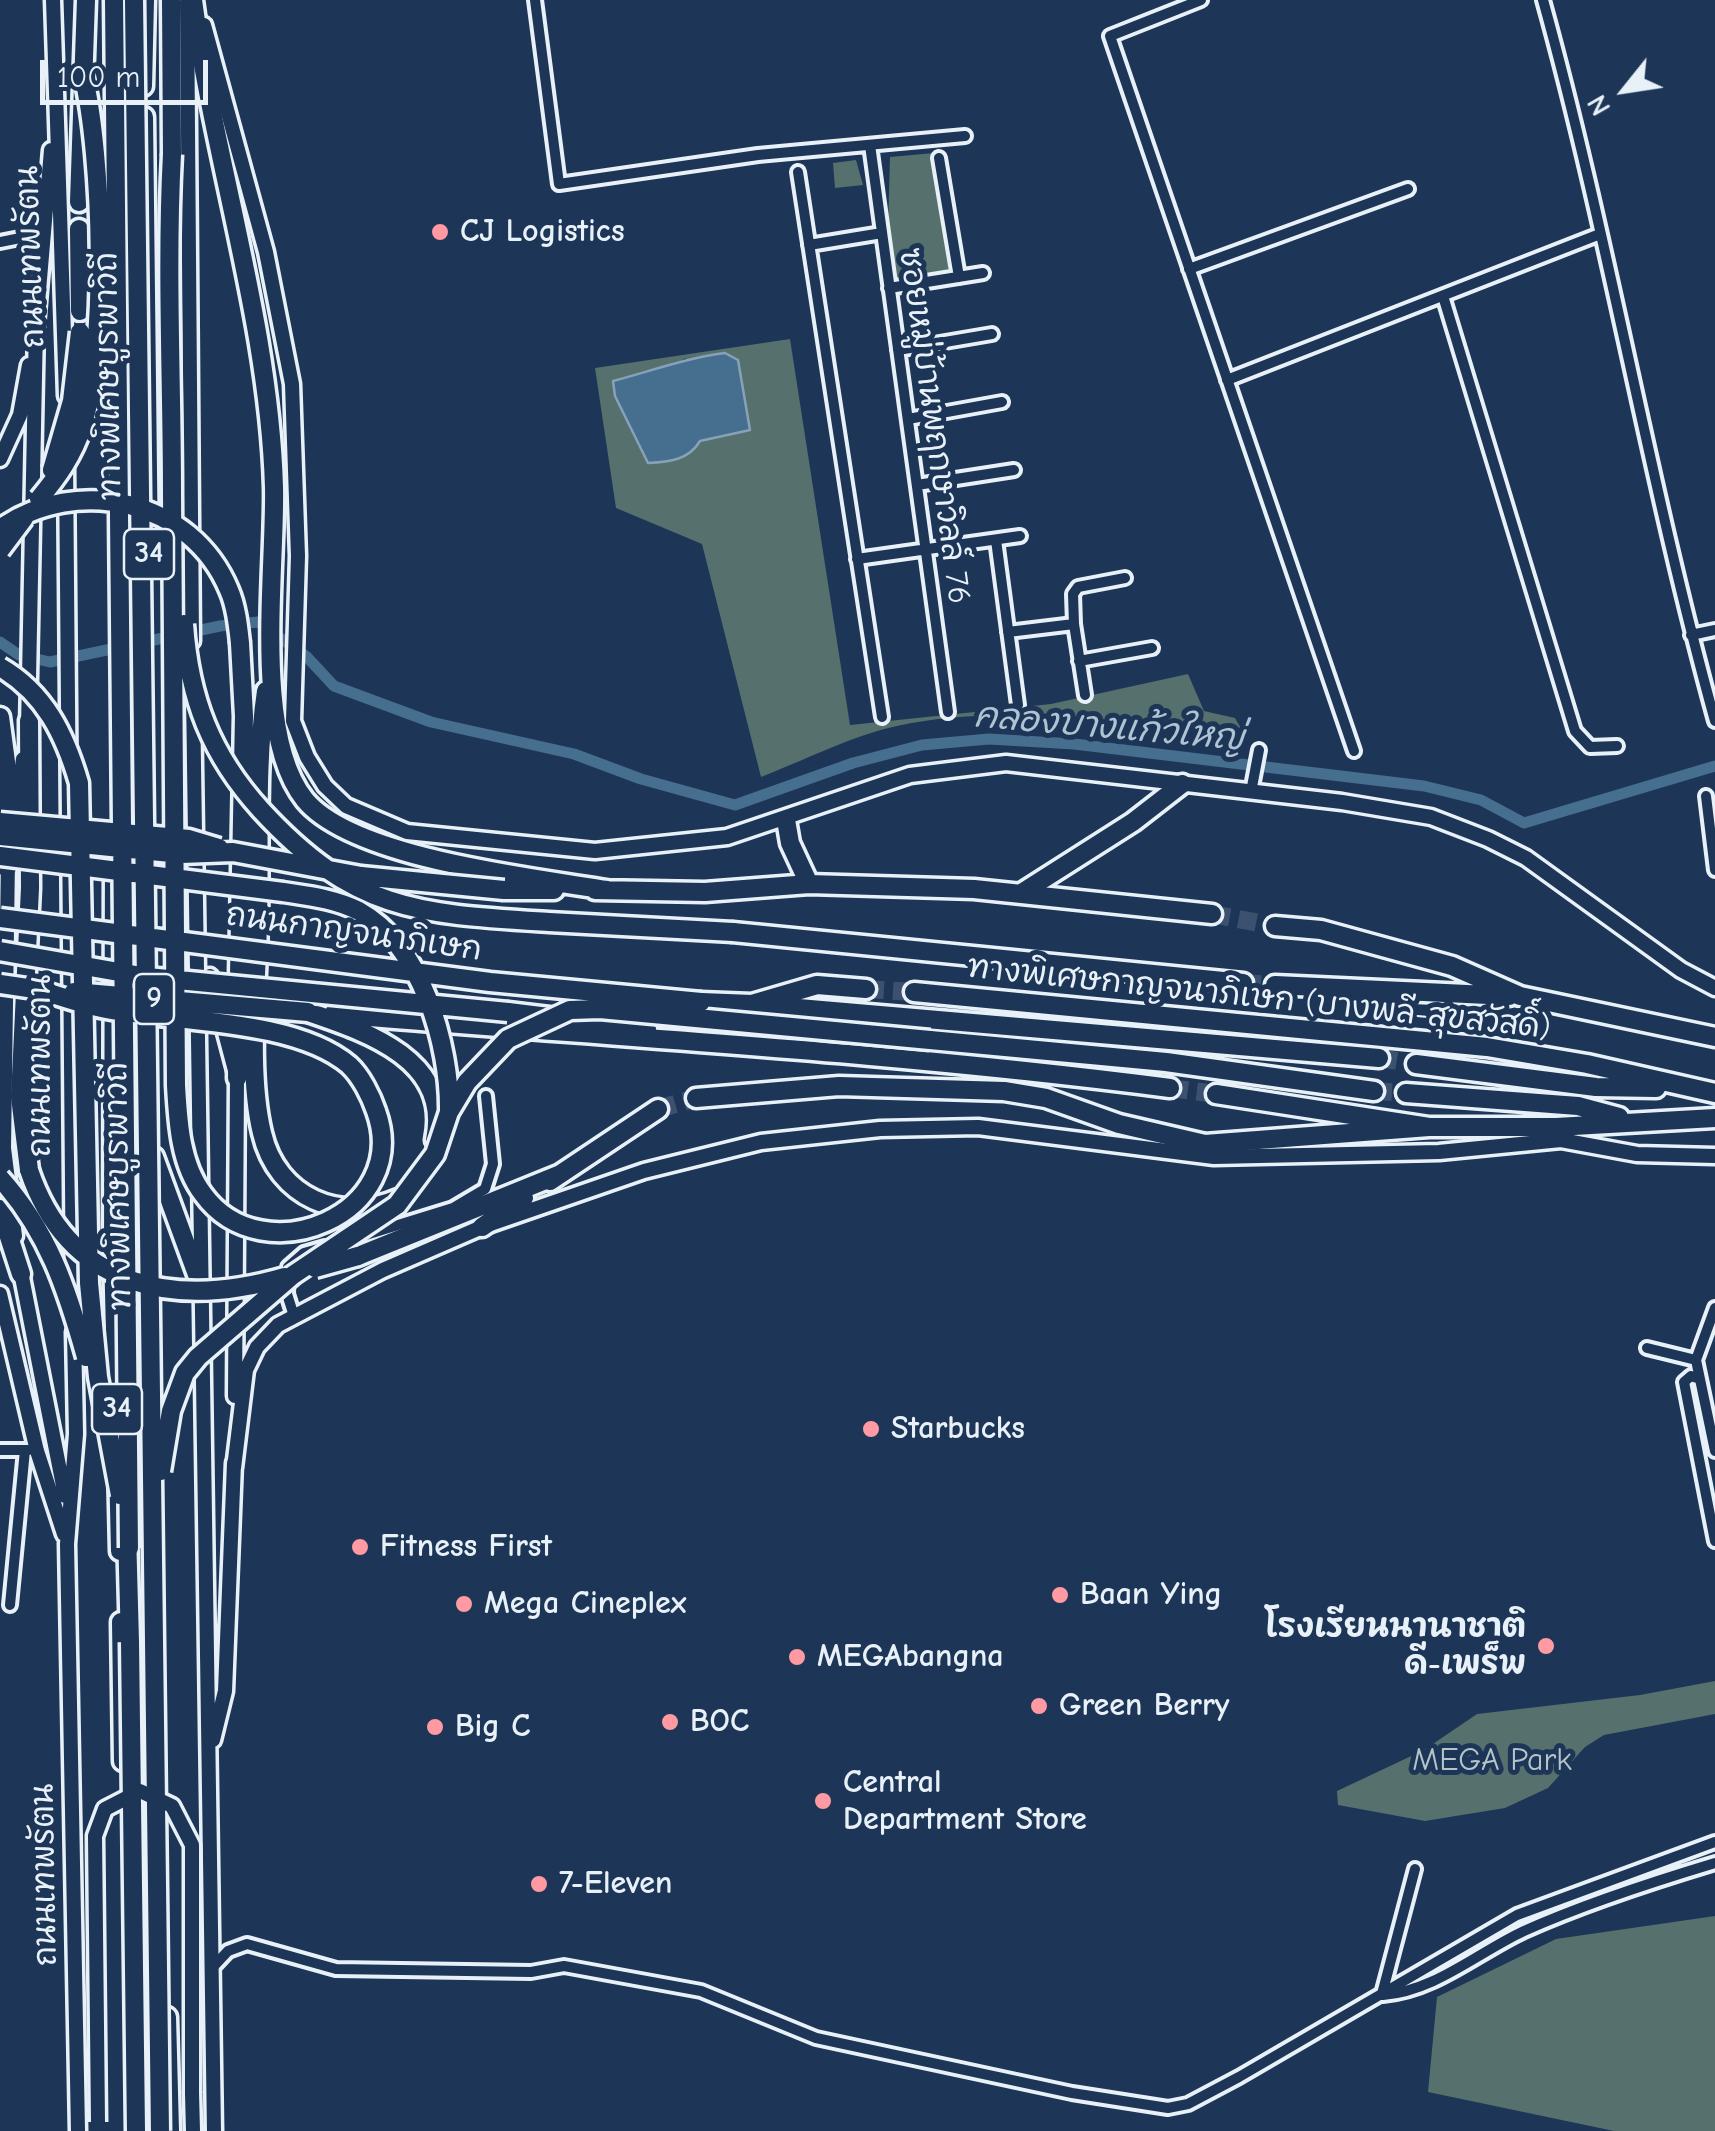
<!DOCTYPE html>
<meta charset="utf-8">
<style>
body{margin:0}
#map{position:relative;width:1715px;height:2131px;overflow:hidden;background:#1d3557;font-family:"Comic Neue",sans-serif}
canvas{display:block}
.north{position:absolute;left:1575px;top:40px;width:100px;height:100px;-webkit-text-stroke:8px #1d3557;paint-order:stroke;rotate:240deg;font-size:28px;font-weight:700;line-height:40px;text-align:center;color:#e8f1f8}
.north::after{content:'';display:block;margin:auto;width:35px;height:45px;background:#e8f1f8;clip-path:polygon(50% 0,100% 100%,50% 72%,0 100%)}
.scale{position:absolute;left:40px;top:60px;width:168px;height:45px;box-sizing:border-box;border:5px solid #e8f1f8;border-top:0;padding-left:12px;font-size:30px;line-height:35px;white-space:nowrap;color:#e8f1f8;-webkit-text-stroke:8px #1d3557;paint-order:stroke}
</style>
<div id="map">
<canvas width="1715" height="2131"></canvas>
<div class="north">N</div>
<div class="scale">100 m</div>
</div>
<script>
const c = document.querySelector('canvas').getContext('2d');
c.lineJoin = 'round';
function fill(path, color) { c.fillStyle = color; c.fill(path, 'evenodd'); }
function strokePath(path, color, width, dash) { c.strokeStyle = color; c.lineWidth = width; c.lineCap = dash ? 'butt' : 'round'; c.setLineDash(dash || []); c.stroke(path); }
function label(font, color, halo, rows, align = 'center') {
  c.font = font + ' "Comic Neue","Playpen Sans Thai",sans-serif'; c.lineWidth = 10; c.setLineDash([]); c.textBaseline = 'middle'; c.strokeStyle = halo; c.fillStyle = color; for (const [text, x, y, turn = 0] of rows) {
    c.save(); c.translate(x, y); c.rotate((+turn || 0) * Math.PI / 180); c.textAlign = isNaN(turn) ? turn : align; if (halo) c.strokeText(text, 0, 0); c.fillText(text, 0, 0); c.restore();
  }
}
const green = new Path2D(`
 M934 153 949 270 896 280 888 228 890 157Z
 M856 160 863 185 835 188 833 163Z
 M790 339 850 725 1051 704 1188 674 1204 711 1235 718 1247 739C1133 727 1011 701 897 726 851 736 805 760 761 777L702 544 616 508 595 368ZM686 358 648 463 615 397 613 381 673 366Z
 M1715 1681V1714L1604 1735 1585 1747 1548 1788 1505 1808 1425 1821 1338 1805 1337 1791 1424 1750 1477 1714 1640 1695Z
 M1715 1916V2131H1614L1428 2092 1437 1997 1556 1939Z`);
const water = new Path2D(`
 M725 353 738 360 750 430 700 441C689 460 669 462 648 463L615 396 613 381C651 371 686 358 725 353Z`);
const canal = new Path2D(`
 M0 642 19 655 50 662 220 626 258 622 307 657 334 686 431 722 574 754 641 779 735 805 853 763 922 745 989 739 1074 744 1424 786 1481 800 1524 823 1715 766`);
const motorwayTunnel = new Path2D(`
 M1212 914 1275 926
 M1243 983 1275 985
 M866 989 914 992
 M1379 1058 1416 1064
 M1170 1088 1216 1094
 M1374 1091 1406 1093
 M658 1109 696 1098`);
const minor = new Path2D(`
 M535 0 559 184 758 155 965 136
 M1201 0 1110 36 1354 751
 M1543 0C1609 238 1649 483 1715 721
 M870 145 948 712
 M939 158 959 277
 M798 172 882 717
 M0 242 45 233
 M809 245 882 233
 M1189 269 1408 189
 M889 288 983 273
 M1443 296 1575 731 1590 747 1617 746
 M898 350 992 334
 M1227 380 1600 234
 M908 419 1002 402
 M917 485 1014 470
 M996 540 1018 705
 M857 559 1020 536
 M1074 624 1085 695
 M1008 632 1074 624 1073 594 1078 587 1125 578
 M1691 635 1715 630
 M1079 661 1152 648
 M1251 792 1259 750
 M1706 796 1715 870
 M356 1238 453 1208 485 1189 493 1164 486 1096
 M1715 1308 1696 1360 1715 1451
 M294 1316 287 1294 288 1267 304 1253 325 1247
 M1647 1348 1696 1360
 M1700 1379 1691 1376 1684 1382 1715 1541
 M0 1450H29
 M10 1605 25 1450
 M213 1967 228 1951 247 1944 336 1969 531 1972 564 1966 701 1991 816 2038 1072 2093 1168 2108 1188 2104 1239 2077 1517 1915 1715 1842
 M1382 1994 1415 1869
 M1383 1995C1435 1991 1477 1953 1524 1931 1584 1904 1652 1882 1715 1863`);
const secondary = new Path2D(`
 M53 0 66 396
 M187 2 192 641
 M204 25 266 252 292 384 298 556 293 721 307 757 325 786 346 806 407 832 595 851 727 837 910 775 1006 763 1342 802 1431 817 1488 839 1526 858 1681 970 1715 988
 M0 459 20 415 29 365
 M66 462 73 1301
 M193 697 214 2131
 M28 728 36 326 51 150
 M13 827 23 759
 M8 858 4 1148 15 1236
 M210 976 237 1078 235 1396
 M20 1267 65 1496
 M0 1294 37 1451 64 1534
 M74 1332 76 1434 67 1544 78 2131
 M234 1468 246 1370 257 1347 278 1325 383 1270 482 1227 644 1171 761 1142 880 1129 978 1127 1214 1157 1439 1152 1561 1140 1637 1154 1715 1156
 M213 1740 225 1691 234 1463
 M192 2093 193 2131`);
const trunk = new Path2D(`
 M143 86 145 0
 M144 117 149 561
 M87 407 114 369
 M114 857 113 1248 120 1551
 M154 1157 199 1280
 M121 1622 123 1761
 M167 2017 170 2131`);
const motorway = new Path2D(`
 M171 0 172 154
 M193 0C214 162 269 322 274 487 276 568 252 735 305 800 353 858 533 878 607 890
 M79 202 86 0
 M79 229 80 311
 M266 691C255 766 260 844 258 920 257 985 247 1070 262 1133 277 1198 341 1224 398 1199
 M0 717 6 762 7 868
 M29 721 30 888 20 1097 29 1170
 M786 820 790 843 809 884
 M504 890H554
 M595 890 705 892 809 884 974 889 1212 914
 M1023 892 1133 822 1182 784
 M1275 926 1321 930 1452 966 1520 996 1715 1037
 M733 932 1243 983
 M1275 985 1509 996
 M914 992 1487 1047 1587 1064 1715 1093
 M701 1002 752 1004 817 985 866 989
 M752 1004 1379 1058
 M308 1012C367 1032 452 1060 435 1140
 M508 1012 647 1029
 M333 1014C612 1037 892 1052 1170 1088
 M930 1040 1166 1062 1374 1091
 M1416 1064 1596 1087 1656 1088
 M237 1078 244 716 240 643
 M1406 1093 1578 1106 1619 1117
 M1216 1094 1429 1127H1556L1715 1118
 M696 1098 839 1086 1004 1091 1046 1098 1119 1124 1205 1144 1429 1127
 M550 1181 658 1109
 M0 1209 21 1274
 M482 1227 524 1198
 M358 1256 558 1175
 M127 1533 130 1642`);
const secondaryBridge = new Path2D(`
 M98 2122 95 1836 105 1809 140 1791 172 1806 192 1845V2093`);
const motorwayBridge = new Path2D(`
 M114 0 129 1548
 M134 0 160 2131
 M52 470 72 401 80 332
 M39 499C58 476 73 455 82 427 108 346 103 158 83 74
 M0 529C77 474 192 500 229 590 236 606 238 625 240 643
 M0 550 24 518
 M184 624C189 698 211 755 261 810 355 912 419 914 549 922 610 925 672 929 733 932
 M0 667C45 693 65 735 79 783L89 1283 98 1377 120 1495
 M0 822 189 839 219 848
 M0 836 181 854 233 852 361 876 504 890
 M0 856 283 892C309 896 336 899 359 911 422 946 450 1046 449 1111
 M0 918 490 982 701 1002
 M0 951 147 977 508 1012
 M0 984 48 991
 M40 990C62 997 84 1005 106 1009 175 1022 295 1019 349 1065 361 1076 371 1096 376 1111 413 1213 263 1277 203 1194 180 1164 178 1121 176 1085 175 888 174 691 172 494 172 381 166 267 172 154
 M74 992 308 1012
 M29 1170C69 1289 175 1309 285 1277
 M0 1178C48 1231 67 1289 86 1357
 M315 1268 358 1256
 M161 1471 171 1411 185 1373 198 1357 293 1275 397 1205 435 1154 449 1112 467 1082 508 1039 570 1010 600 1009 930 1040
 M130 1642 136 2131`);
const markers = [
 [440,232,10,"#ff9aa2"],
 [871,1429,10,"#ff9aa2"],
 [360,1547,10,"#ff9aa2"],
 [1060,1595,10,"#ff9aa2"],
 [464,1604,10,"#ff9aa2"],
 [1546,1646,10,"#ff9aa2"],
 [797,1657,10,"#ff9aa2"],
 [1039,1706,10,"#ff9aa2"],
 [670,1722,10,"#ff9aa2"],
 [435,1727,10,"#ff9aa2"],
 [823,1801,10,"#ff9aa2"],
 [539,1884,10,"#ff9aa2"]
];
const shields = [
 [149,554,50],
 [154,999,40],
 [117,1409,50]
];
const shieldNames = [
 ["34",149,554],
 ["9",154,999],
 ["34",117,1409]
];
const poiNames = [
 ["CJ Logistics",460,232],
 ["Starbucks",891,1429],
 ["Fitness First",380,1547],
 ["Baan Ying",1080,1595],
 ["Mega Cineplex",484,1604],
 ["โรงเรียนนานาชาติ",1526,1628,"right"],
 ["ดี-เพร็พ",1526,1665,"right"],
 ["MEGAbangna",817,1657],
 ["Green Berry",1059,1706],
 ["BOC",690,1722],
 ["Big C",455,1727],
 ["Central",843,1783],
 ["Department Store",843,1820],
 ["7-Eleven",559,1884]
];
const streetNames = [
 ["ถนนเทพรัตน",31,257,-92],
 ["ทางพิเศษบูรพาวิถี",109,376,-91],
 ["ซอยหมู่บ้านพฤกษาวิลล์ 76",934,426,82],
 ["ถนนกาญจนาภิเษก",354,933,8],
 ["ทางพิเศษกาญจนาภิเษก (บางพลี-สุขสวัสดิ์)",1259,998,6],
 ["ถนนเทพรัตน",41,1066,-90],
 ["ทางพิเศษบูรพาวิถี",119,1186,-91],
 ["ถนนเทพรัตน",45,1875,-91]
];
const parkNames = [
 ["MEGA Park",1492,1761]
];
const waterNames = [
 ["คลองบางแก้วใหญ่",1109,728,5]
];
fill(green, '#55706d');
fill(water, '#466e8e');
strokePath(water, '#87a2b8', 2.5);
strokePath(canal, '#466e8e', 11);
strokePath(motorwayTunnel, '#3b516f', 18, [18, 9]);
strokePath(minor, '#e8f1f8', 18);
strokePath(secondary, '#e8f1f8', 21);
strokePath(trunk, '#e8f1f8', 25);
strokePath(motorway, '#e8f1f8', 25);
strokePath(minor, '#1d3557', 10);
strokePath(secondary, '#1d3557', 14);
strokePath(trunk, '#1d3557', 18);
strokePath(motorway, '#1d3557', 18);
strokePath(secondaryBridge, '#e8f1f8', 21, []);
strokePath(motorwayBridge, '#e8f1f8', 25, []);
strokePath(secondaryBridge, '#1d3557', 14);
strokePath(motorwayBridge, '#1d3557', 18);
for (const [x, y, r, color] of markers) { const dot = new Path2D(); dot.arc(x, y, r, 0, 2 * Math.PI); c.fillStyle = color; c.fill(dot); strokePath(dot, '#1d3557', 4); }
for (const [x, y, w] of shields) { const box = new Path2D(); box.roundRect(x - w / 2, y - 25, w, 50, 8); c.fillStyle = '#1d3557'; c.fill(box); strokePath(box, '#e8f1f8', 2.5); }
label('bold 30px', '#e8f1f8', null, shieldNames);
label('bold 32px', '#e8f1f8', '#1d3557', poiNames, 'left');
label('32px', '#e8f1f8', '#1d3557', streetNames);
label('32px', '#b5c4c7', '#1d3557', parkNames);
label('italic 35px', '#afc3d3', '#1d3557', waterNames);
</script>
